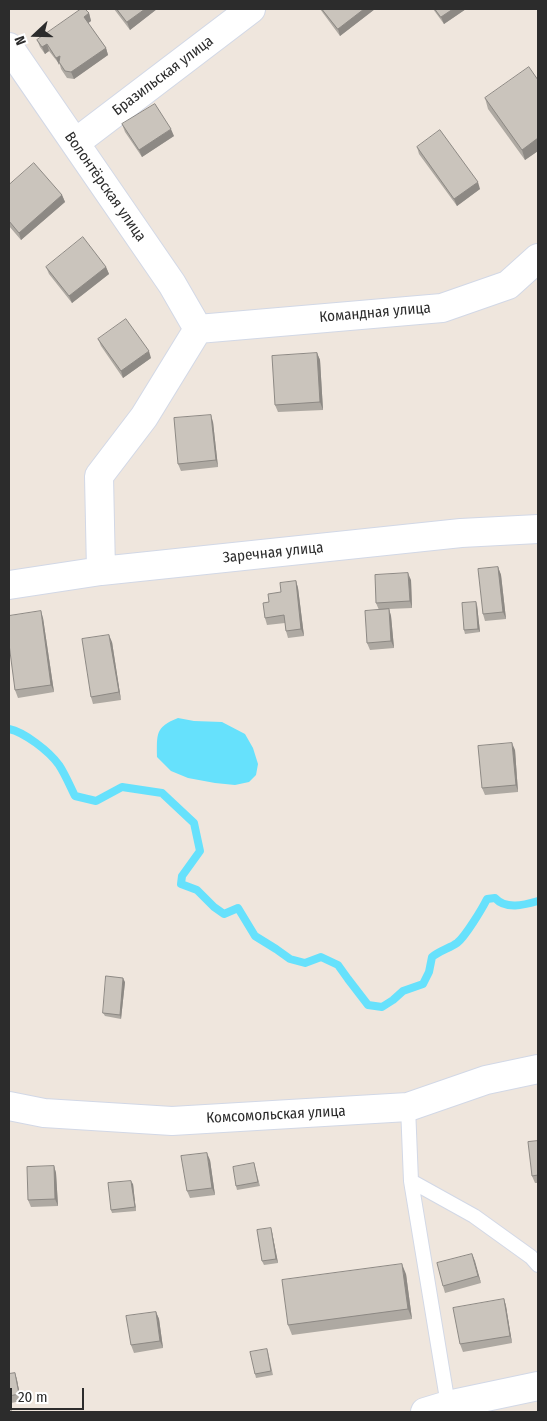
<!DOCTYPE html>
<meta charset="utf-8">
<style>
body{margin:0}
#map{position:relative;width:547px;height:1421px;overflow:hidden;background:#efe6dd;font-family:"Fira Sans Condensed",sans-serif}
canvas{display:block}
.frame{position:absolute;inset:0;border:10px solid #2c2c2c;pointer-events:none}
.north{position:absolute;left:10px;top:10px;width:50px;height:50px;-webkit-text-stroke:4px #fff;paint-order:stroke;rotate:249deg;font-size:14px;font-weight:700;line-height:20px;text-align:center;color:#2c2c2c}
.north::after{content:'';display:block;margin:auto;width:18px;height:22px;background:#2c2c2c;clip-path:polygon(50% 0,100% 100%,50% 72%,0 100%)}
.scale{position:absolute;left:10px;top:1388px;width:74px;height:22px;box-sizing:border-box;border:2px solid #2c2c2c;border-top:0;padding-left:6px;font-size:15px;line-height:18px;white-space:nowrap;color:#2c2c2c;-webkit-text-stroke:4px #fff;paint-order:stroke}
</style>
<div id="map">
<canvas width="547" height="1421"></canvas>
<div class="frame"></div>
<div class="north">N</div>
<div class="scale">20 m</div>
</div>
<script>
const c = document.querySelector('canvas').getContext('2d');
c.lineJoin = 'round';
function fill(path, color) { c.fillStyle = color; c.fill(path, 'evenodd'); }
function strokePath(path, color, width, dash) { c.strokeStyle = color; c.lineWidth = width; c.lineCap = dash ? 'butt' : 'round'; c.setLineDash(dash || []); c.stroke(path); }
function label(font, color, halo, rows, align = 'center') {
  c.font = font + ' "Fira Sans Condensed",sans-serif'; c.lineWidth = 5; c.setLineDash([]); c.textBaseline = 'middle'; c.strokeStyle = halo; c.fillStyle = color; for (const [text, x, y, turn = 0] of rows) {
    c.save(); c.translate(x, y); c.rotate((+turn || 0) * Math.PI / 180); c.textAlign = isNaN(turn) ? turn : align; if (halo) c.strokeText(text, 0, 0); c.fillText(text, 0, 0); c.restore();
  }
}
const water = new Path2D(`
 M178 718 194 721 222 722 245 734 253 748 258 764 256 775 249 782 235 785 215 783 188 778 171 771 157 757C157 734 155 727 178 718Z`);
const stream = new Path2D(`
 M9 729C24 732 49 751 59 765 65 774 70 786 75 796L96 801 122 787 162 793 194 823 200 851 182 876 181 884 197 890 214 907 224 914 238 908 255 936 276 949 290 959 305 963 321 957 338 965 348 979 368 1005 382 1007 393 1000 403 991 423 984 429 972 432 957C439 951 450 948 457 943 465 937 482 909 487 899L495 898C506 910 524 905 538 901`);
const lane = new Path2D(`
 M408 1107 411 1181 474 1216 531 1257 538 1265
 M411 1181 448 1405`);
const street = new Path2D(`
 M9 47 172 284 198 329
 M75 143 251 9
 M198 329 442 308 508 285 538 258
 M101 571 99 476 144 417 198 329
 M9 585 101 571 461 533 538 529
 M9 1106 44 1113 172 1121 408 1107 486 1080 538 1069
 M425 1412 448 1405 538 1386`);
const wall = new Path2D(`
 M114 9H157L130 30Z
 M320 9H375L340 36Z
 M433 9H466L444 24Z
 M89 13 91 21 88 23 106 48 108 55 74 79 67 78 61 69 60 65 49 51 45 54 40 47 37 40Z
 M538 80V151L525 160 488 109 485 98Z
 M122 124 174 136 142 157 125 132Z
 M417 147 480 189 457 206 419 154Z
 M9 185 62 195 65 202 21 240 9 226Z
 M46 267H106L109 274 72 303 49 274Z
 M98 339 151 358 123 378 101 346Z
 M317 353 320 360 323 410 278 412 275 405Z
 M213 422 218 467 181 471 178 464Z
 M498 567 501 575 506 619 485 621 483 614Z
 M411 580 412 608 389 609 391 616 394 648 370 650 367 643 379 610 376 603Z
 M296 581 298 588 304 636 288 638 286 631 285 623 267 625 265 618 269 602Z
 M477 605 480 632 465 634 464 630Z
 M43 618 54 692 18 698 15 690Z
 M112 642 121 700 93 704 91 697Z
 M515 750 518 792 485 795 482 788Z
 M125 982 121 1019 105 1016 103 1013Z
 M538 1141V1183H535L532 1176Z
 M210 1160 215 1195 190 1198 187 1191Z
 M254 1163 260 1186 237 1190 236 1186Z
 M54 1166 56 1173 58 1206 31 1207 28 1200Z
 M133 1184 136 1211 112 1213 111 1210Z
 M272 1232 278 1263 264 1265 262 1261Z
 M472 1254 481 1283 445 1293 443 1286Z
 M406 1274 412 1319 292 1335 288 1325Z
 M504 1299 506 1306 512 1343 463 1352 460 1344Z
 M156 1312 159 1319 163 1348 134 1353 131 1345Z
 M268 1352 273 1375 256 1378 255 1374Z
 M15 1373 17 1380 21 1401 11 1403 12 1411H9V1374Z`);
const shadedWall = new Path2D(`
 M145 9H157L130 30 127 22Z
 M364 9H375L340 36 338 29Z
 M453 9H466L444 24 441 17Z
 M89 13 91 21 87 24 84 17Z
 M47 44 49 51 45 54 42 47Z
 M106 48 108 55 74 79 71 72Z
 M60 56 59 62V65L56 58Z
 M171 129 174 136 142 157 139 150Z
 M538 138V151L525 160 522 150Z
 M478 182 480 189 457 206 454 199Z
 M62 195 65 202 21 240 19 233Z
 M106 267 109 274 72 303 69 296Z
 M149 351 151 358 123 378 121 371Z
 M317 353 320 360 323 410 320 402Z
 M211 415 213 422 218 467 216 460Z
 M498 567 501 575 506 619 503 612Z
 M408 573 411 580 412 608 410 601Z
 M296 581 298 588 304 636 301 629Z
 M476 602 477 605 480 632 478 629Z
 M389 609 391 616 394 648 391 641Z
 M41 611 43 618 54 692 51 685Z
 M109 635 112 642 121 700 119 692Z
 M512 743 515 750 518 792 516 785Z
 M123 978 125 982 121 1019 120 1015Z
 M207 1153 210 1160 215 1195 212 1188Z
 M54 1166 56 1173 58 1206 55 1199Z
 M131 1181 133 1184 136 1211 135 1207Z
 M271 1228 272 1232 278 1263 276 1259Z
 M472 1254 475 1261 481 1283 478 1276Z
 M402 1264 406 1274 412 1319 408 1309Z
 M504 1299 506 1306 512 1343 510 1336Z
 M156 1312 159 1319 163 1348 160 1341Z
 M15 1373 17 1380 21 1401 19 1394Z`);
const building = new Path2D(`
 M81 9H85L89 13 84 17 106 48 71 72 65 71 59 62 60 56 56 58 47 44 42 47 37 40Z
 M117 9H145L127 22Z
 M322 9H364L338 29Z
 M435 9H453L441 17Z
 M529 67 538 80V138L522 150 485 98Z
 M155 104 171 129 139 150 122 124Z
 M440 130 478 182 454 199 417 147Z
 M34 163 62 195 19 233 9 221V185Z
 M83 237 106 267 69 296 46 267Z
 M126 319 149 351 121 371 98 339Z
 M317 353 320 402 275 405 272 356Z
 M211 415 216 460 178 464 174 418Z
 M498 567 503 612 483 614 478 569Z
 M408 573 410 601 376 603 375 575Z
 M296 581 301 629 286 631 284 615 265 618 263 603 269 602 268 594 281 592 280 583Z
 M476 602 478 629 464 630 462 603Z
 M389 609 391 641 367 643 365 611Z
 M41 611 51 685 15 690 9 644V616Z
 M109 635 119 692 91 697 82 639Z
 M512 743 516 785 482 788 478 746Z
 M106 976 123 978 120 1015 103 1013Z
 M538 1141V1175L532 1176 528 1142Z
 M207 1153 212 1188 187 1191 181 1156Z
 M254 1163 258 1182 236 1186 233 1167Z
 M54 1166 55 1199 28 1200 27 1167Z
 M131 1181 135 1207 111 1210 108 1183Z
 M271 1228 276 1259 262 1261 257 1230Z
 M472 1254 478 1276 443 1286 437 1263Z
 M402 1264 408 1309 288 1325 282 1280Z
 M504 1299 510 1336 460 1344 453 1308Z
 M156 1312 160 1341 131 1345 126 1316Z
 M267 1349 271 1371 255 1374 250 1352Z
 M15 1373 19 1394 9 1396V1374Z`);
const streetNames = [
 ["Бразильская улица",163,76,-37],
 ["Волонтёрская улица",105,187,55],
 ["Командная улица",375,313,-5],
 ["Заречная улица",273,553,-6],
 ["Комсомольская улица",276,1115,-3]
];
fill(water, '#66e1fc');
strokePath(stream, '#66e1fc', 8);
strokePath(lane, '#d2d8e6', 16);
strokePath(street, '#d2d8e6', 30);
strokePath(lane, '#fff', 14);
strokePath(street, '#fff', 28);
fill(wall, '#aea9a2');
fill(shadedWall, '#8d8984');
fill(building, '#cac4bc');
strokePath(building, '#8d8984', 1);
label('15px', '#2c2c2c', '#fff', streetNames);
</script>
